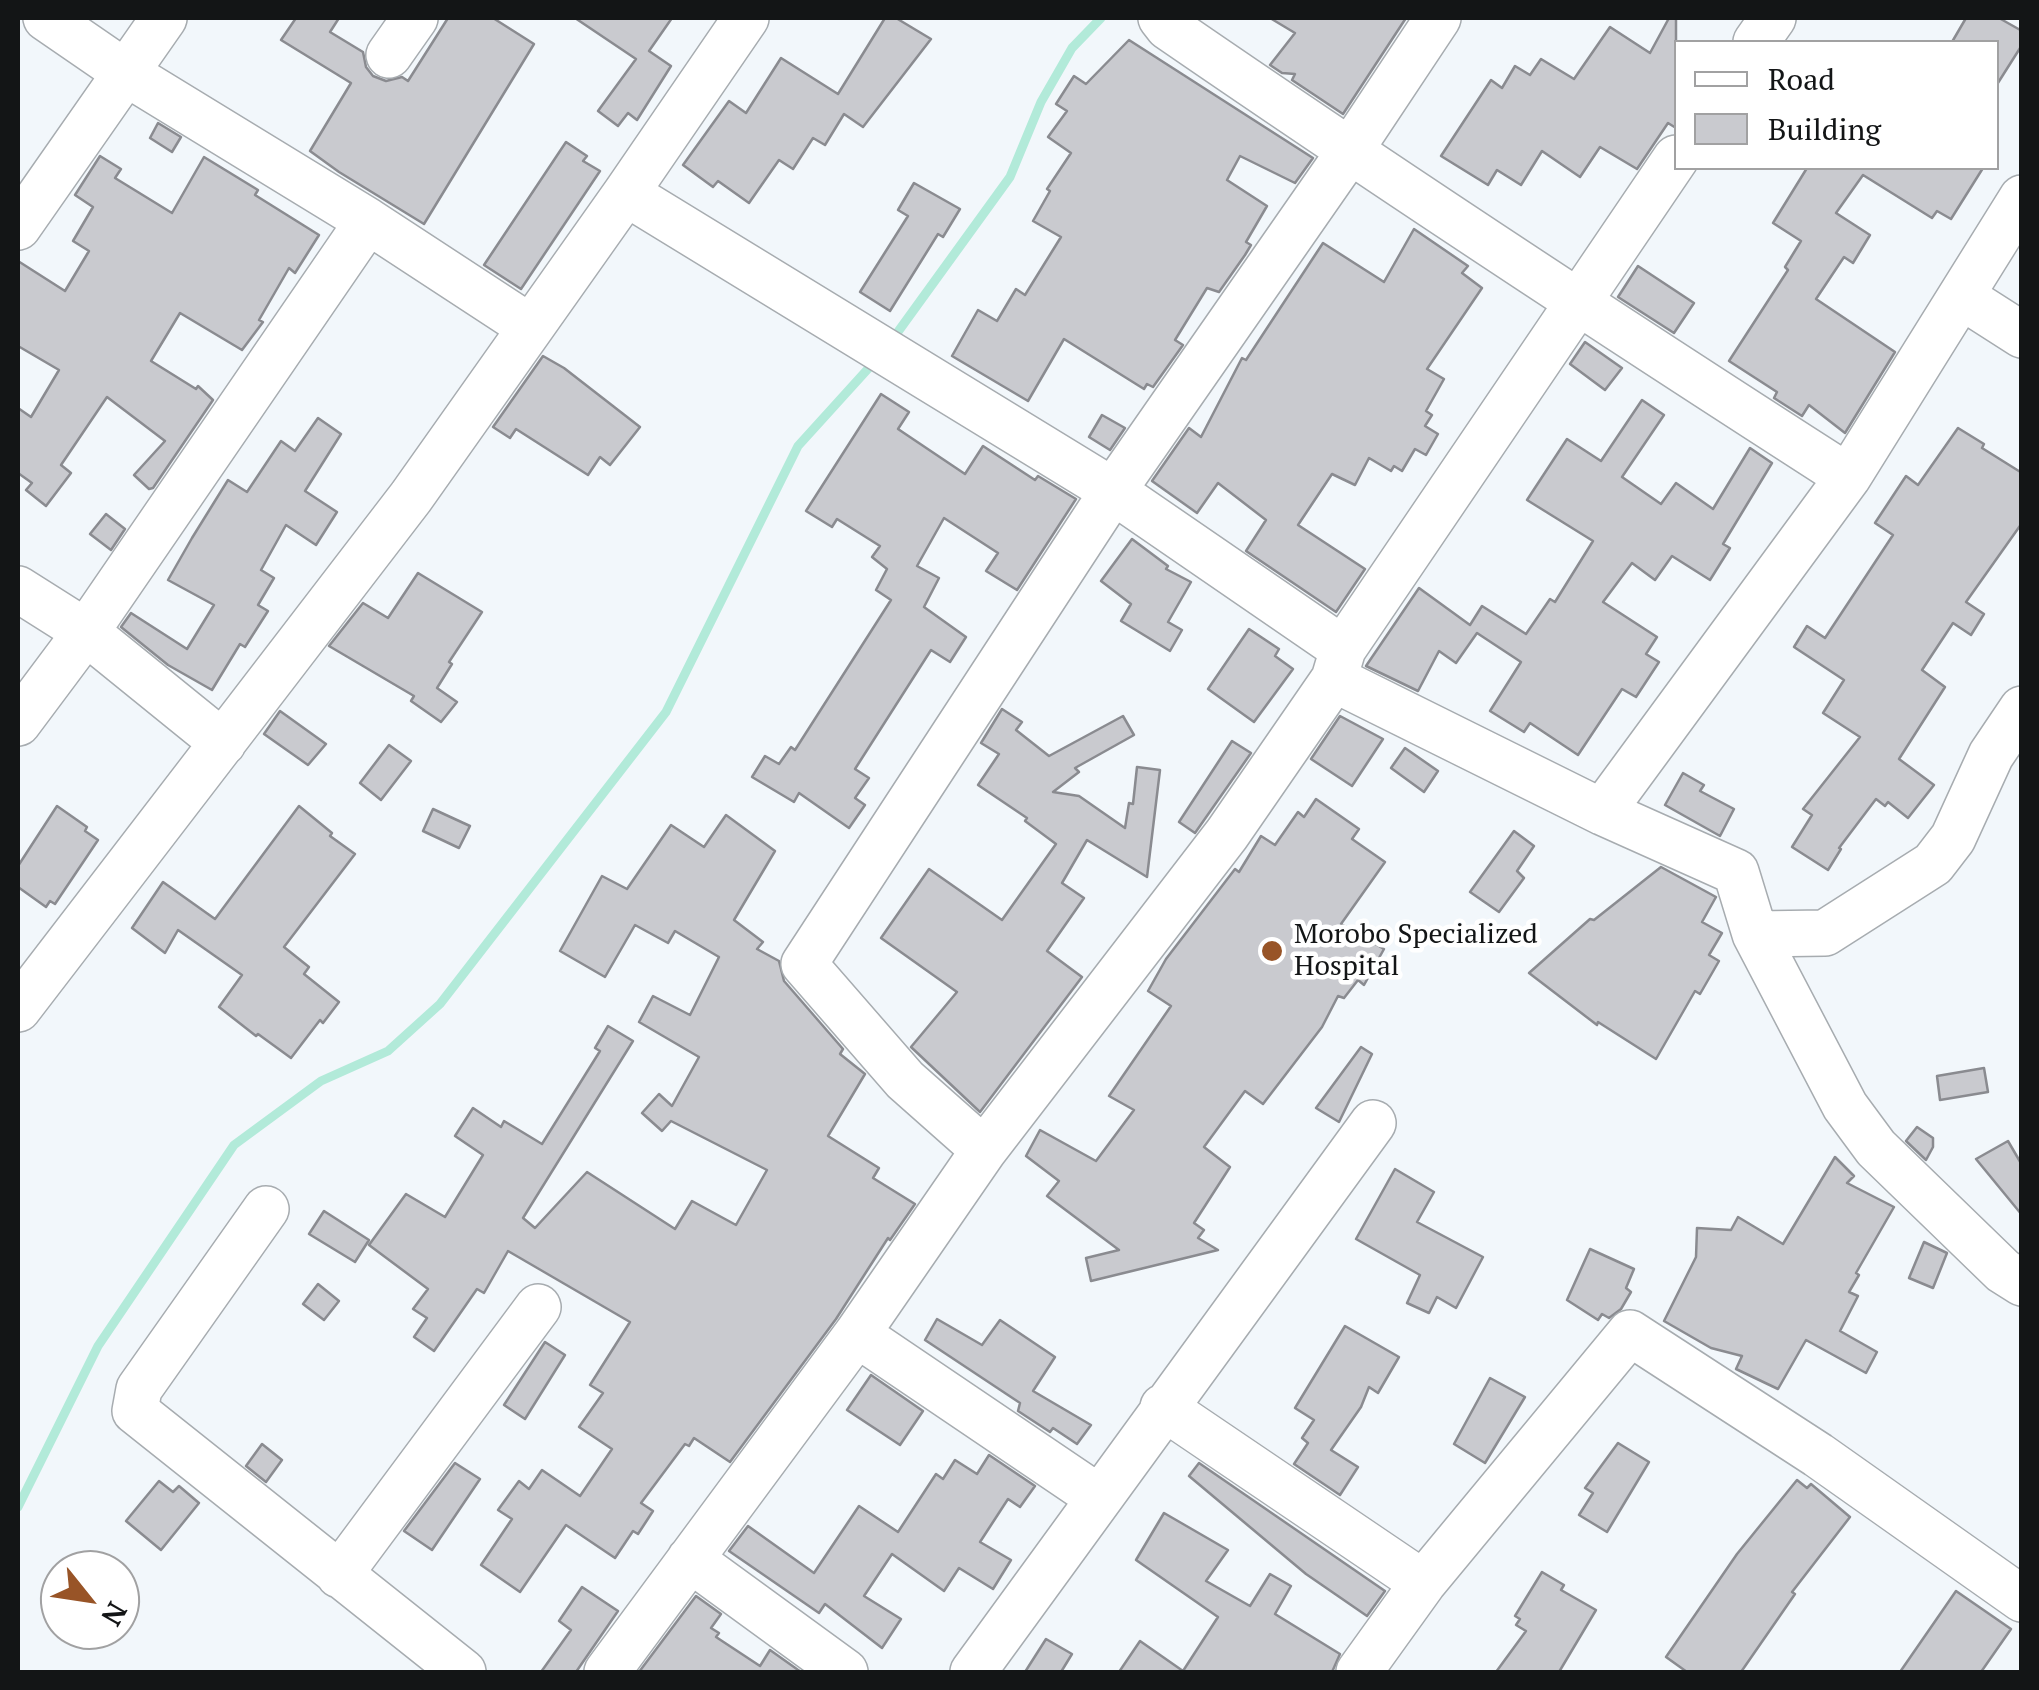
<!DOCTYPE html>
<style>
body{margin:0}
#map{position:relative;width:2039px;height:1690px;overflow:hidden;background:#f2f7fb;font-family:"PT Serif",serif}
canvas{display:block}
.frame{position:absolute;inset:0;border:20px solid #131516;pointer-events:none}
.legend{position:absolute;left:1674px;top:40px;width:325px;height:130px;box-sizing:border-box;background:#fff;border:2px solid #a1a1a2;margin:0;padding:12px 18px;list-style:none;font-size:30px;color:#131516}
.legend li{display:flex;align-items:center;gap:20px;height:50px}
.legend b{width:50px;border:2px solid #a1a1a2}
.north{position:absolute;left:40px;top:1550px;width:100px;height:100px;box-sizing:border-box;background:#fff;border:2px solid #a1a1a2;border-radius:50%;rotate:120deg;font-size:28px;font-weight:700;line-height:40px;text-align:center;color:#131516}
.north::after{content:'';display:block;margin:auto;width:35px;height:45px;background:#985427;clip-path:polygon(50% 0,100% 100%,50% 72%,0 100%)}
</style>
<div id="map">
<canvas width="2039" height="1690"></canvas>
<div class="frame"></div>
<ul class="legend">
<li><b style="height:12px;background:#fff"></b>Road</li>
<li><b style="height:28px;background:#c9cacf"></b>Building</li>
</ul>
<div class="north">N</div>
</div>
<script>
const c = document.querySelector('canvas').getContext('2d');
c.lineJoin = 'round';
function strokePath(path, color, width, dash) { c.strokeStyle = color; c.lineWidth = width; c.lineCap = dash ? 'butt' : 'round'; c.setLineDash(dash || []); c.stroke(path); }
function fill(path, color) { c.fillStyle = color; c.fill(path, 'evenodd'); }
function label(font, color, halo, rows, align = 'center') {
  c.font = font + ' "PT Serif",serif'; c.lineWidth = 9; c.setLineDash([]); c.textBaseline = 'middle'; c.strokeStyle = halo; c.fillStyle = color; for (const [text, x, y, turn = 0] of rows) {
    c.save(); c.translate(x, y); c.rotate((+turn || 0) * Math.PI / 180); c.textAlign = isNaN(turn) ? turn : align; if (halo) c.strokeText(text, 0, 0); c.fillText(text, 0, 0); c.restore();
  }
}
const stream = new Path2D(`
 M892 340 1010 177 1041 102 1072 48 1101 18
 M18 1507 98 1346 234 1145 321 1081 388 1051 440 1004 666 712 798 446 876 360`);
const building = new Path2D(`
 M296 18H339L330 32 363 52 366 67 373 76 386 81 402 77 408 81 448 18H493L534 44 424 224 339 172 310 151 351 83 281 40Z
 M575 18H672L649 51 671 66 637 120 628 113 618 126 598 111 636 59Z
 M885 18H896L931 39 863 127 844 114 825 145 813 138 793 169 779 160 749 203 718 181 713 187 683 165 729 101 746 113 781 58 838 94Z
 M1270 18H1406L1343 114 1292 80 1295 74 1282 73 1270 65 1295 33Z
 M1669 18H1676V128L1668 123 1637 169 1600 147 1580 177 1542 151 1521 185 1497 170 1488 185 1441 156 1491 80 1502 88 1515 66 1530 75 1541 59 1574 79 1610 27 1650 53Z
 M1966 18H1999L2022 31V45L1996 86V42H1952Z
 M1129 40 1313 158 1295 183 1240 156 1227 180 1267 206 1246 242 1251 245 1245 255 1219 292 1207 288 1175 340 1183 345 1153 387 1147 384 1144 389 1064 339 1028 401 952 356 978 310 997 321 1016 289 1025 295 1061 237 1033 221 1050 191 1047 189 1071 153 1048 137 1067 111 1056 104 1074 76 1086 84Z
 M158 123 181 137 172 152 150 138Z
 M566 142 587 156 583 161 600 171 521 289 484 265Z
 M100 156 121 169 115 178 172 213 204 157 258 190 255 195 319 235 295 273 289 268 259 320 263 322 242 350 180 313 151 361 196 389 198 386 213 400 153 488 149 489 134 475 165 441 107 397 61 465 71 473 46 506 26 490 32 483 18 473V408L31 417 59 370 18 346V261L65 291 89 251 73 241 93 207 75 195Z
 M1807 168H1983L1951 219 1937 211 1932 218 1863 175 1836 213 1870 235 1853 263 1844 257 1816 299 1895 352 1845 433 1809 405 1802 416 1774 398 1777 392 1729 361 1788 270 1785 267 1801 241 1773 223Z
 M914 183 960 209 943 237 938 234 890 311 860 292 908 216 898 210Z
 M1414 229 1468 266 1462 273 1482 288 1427 369 1444 379 1426 411 1432 415 1425 426 1438 434 1426 455 1415 449 1402 471 1394 466 1391 471 1369 458 1355 485 1332 474 1298 525 1365 569 1336 612 1246 551 1266 520 1218 483 1197 513 1152 481 1189 428 1201 437 1242 358 1246 360 1323 243 1384 282Z
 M1638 266 1694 303 1674 333 1618 297Z
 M1585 342 1622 368 1605 390 1570 364Z
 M543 356 564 368 640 427 610 465 600 457 588 475 516 429 510 438 493 427Z
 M881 394 909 412 898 429 965 474 983 446 1035 480 1038 476 1076 499 1017 590 986 571 998 553 944 518 917 566 939 578 924 607 966 637 950 662 931 650 855 769 869 778 855 798 865 805 849 828 799 793 794 802 752 777 765 756 779 764 791 747 795 750 891 600 876 590 887 569 872 557 880 546 837 519 832 527 806 511Z
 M1642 400 1664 415 1622 477 1661 504 1676 483 1713 509 1750 448 1772 463 1723 544 1730 548 1710 580 1672 556 1655 580 1632 563 1603 602 1657 637 1646 654 1659 662 1636 697 1622 689 1578 755 1530 723 1524 732 1490 711 1521 662 1477 633 1456 663 1439 651 1418 691 1366 666 1419 588 1470 625 1482 606 1526 634 1550 599 1555 602 1593 541 1527 500 1567 439 1601 461Z
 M1102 415 1125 428 1110 450 1089 437Z
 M318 418 341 434 305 491 337 512 316 545 286 525 261 570 274 578 258 605 268 611 245 647 240 644 212 690 168 665 121 627 131 613 187 649 214 605 168 580 192 538 228 480 247 492 281 441 295 451Z
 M1958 428 1984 444 1982 448 2022 473V523L1966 602 1984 614 1971 635 1953 623 1922 670 1945 687 1899 759 1934 785 1908 818 1888 802 1885 806 1876 799 1839 848 1841 849 1828 870 1792 847 1812 815 1803 809 1860 737 1823 713 1844 680 1794 647 1807 626 1825 638 1893 535 1875 523 1906 476 1918 485Z
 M106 514 125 529 111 550 90 534Z
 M1132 539 1168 566 1166 569 1191 582 1168 622 1182 630 1170 651 1121 621 1131 604 1101 581Z
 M418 573 482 612 449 662 452 664 437 688 457 702 441 722 411 701 414 696 329 646 363 603 388 618Z
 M1249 629 1279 649 1275 656 1293 669 1254 722 1208 689Z
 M1002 709 1022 722 1016 730 1049 756 1123 716 1134 735 1075 768 1079 772 1053 792 1079 796 1125 828 1129 803 1133 804 1137 767 1160 770 1147 877 1087 840 1062 883 1084 898 1047 951 1082 977 980 1112 911 1047 957 992 881 938 929 869 1002 920 1056 844 1025 821 1027 818 978 785 999 754 981 743Z
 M280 711 326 744 308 765 264 734Z
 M1340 716 1383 739 1352 786 1311 759Z
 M1232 741 1251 753 1195 833 1179 822Z
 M389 745 411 761 381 800 360 783Z
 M1405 748 1438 771 1424 792 1391 768Z
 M1683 773 1704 785 1700 791 1734 809 1720 836 1665 805Z
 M1316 799 1359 829 1352 839 1385 862 1341 924 1384 949 1364 985 1358 980 1344 998 1338 996 1322 1027 1263 1104 1245 1091 1204 1147 1230 1167 1194 1223 1204 1230 1198 1238 1218 1250 1091 1281 1086 1258 1119 1250 1047 1196 1059 1181 1026 1156 1040 1130 1096 1161 1134 1110 1109 1096 1171 1006 1148 991 1166 959 1235 869 1239 872 1261 836 1275 845 1298 812 1304 817Z
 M57 806 87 827 85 831 98 840 55 904 50 901 46 907 18 887V866Z
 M299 806 332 833 330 836 355 854 284 947 309 967 304 974 339 1002 323 1023 320 1020 291 1058 258 1034 256 1036 219 1007 242 975 178 930 165 953 132 928 163 882 215 919Z
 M433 809 470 826 459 848 423 831Z
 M726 815 775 851 734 920 763 942 757 949 779 961 784 981 843 1049 840 1054 865 1074 828 1136 879 1168 873 1178 915 1204 890 1240 888 1238 836 1319 730 1462 694 1438 689 1446 685 1444 641 1503 653 1511 638 1534 633 1531 615 1558 566 1525 520 1592 481 1565 512 1519 498 1510 519 1481 529 1489 542 1470 580 1496 612 1449 579 1427 603 1393 590 1385 630 1322 508 1251 484 1293 477 1289 434 1351 414 1337 427 1318 413 1309 428 1289 369 1245 406 1194 445 1217 483 1155 455 1136 473 1108 501 1127 504 1121 542 1144 600 1051 595 1048 608 1026 633 1041 523 1218 535 1228 587 1172 675 1229 692 1201 736 1225 767 1170 671 1121 662 1131 642 1113 659 1094 672 1106 699 1057 639 1022 653 996 690 1015 719 957 675 931 668 943 635 925 605 977 560 951 602 876 627 889 671 825 704 847Z
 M1514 831 1534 846 1517 871 1524 878 1499 912 1470 892Z
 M1661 867 1716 897 1702 922 1722 933 1709 955 1719 961 1700 994 1695 991 1656 1059 1598 1022 1597 1025 1529 973 1590 919 1594 920Z
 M1361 1047 1372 1054 1339 1122 1316 1108Z
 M1984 1068 1988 1092 1940 1100 1937 1076Z
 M1917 1127 1933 1138V1147L1926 1160 1906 1141Z
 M2008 1141 2022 1165V1215L1976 1159Z
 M1835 1157 1854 1176 1847 1183 1894 1207 1856 1273 1859 1275 1849 1292 1858 1296 1840 1331 1877 1352 1866 1373 1806 1340 1778 1389 1736 1369 1742 1356 1711 1348 1664 1321 1696 1257 1697 1228 1731 1230 1738 1217 1783 1244Z
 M1395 1169 1434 1192 1417 1222 1483 1257 1456 1308 1437 1297 1429 1313 1407 1303 1420 1275 1356 1239Z
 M324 1211 369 1240 355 1262 309 1234Z
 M1924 1242 1947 1253 1933 1288 1909 1278Z
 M1590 1249 1634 1269 1626 1288 1631 1292 1621 1309 1609 1318 1602 1314 1598 1320 1567 1300Z
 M318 1284 339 1301 324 1320 303 1304Z
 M937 1319 982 1345 1000 1320 1055 1357 1033 1391 1091 1425 1077 1444 1053 1428 1050 1432 1018 1411 1020 1403 925 1340Z
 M1345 1326 1399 1357 1378 1393 1369 1387 1361 1407 1331 1450 1358 1467 1340 1495 1294 1464 1308 1443 1302 1438 1314 1420 1295 1408Z
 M545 1342 565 1355 525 1419 504 1405Z
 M871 1375 923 1411 900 1445 847 1410Z
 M1490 1378 1525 1397 1485 1463 1454 1444Z
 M1618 1443 1649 1462 1607 1532 1579 1515 1593 1493 1585 1488Z
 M262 1444 282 1460 266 1482 246 1466Z
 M989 1455 1035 1486 1020 1507 1008 1499 980 1542 1011 1560 993 1589 959 1568 944 1591 892 1554 864 1596 901 1619 882 1648 825 1604 819 1613 729 1551 748 1526 814 1573 859 1506 898 1532 936 1474 943 1479 955 1460 977 1474Z
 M455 1463 480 1479 432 1550 404 1531Z
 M1199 1463 1385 1591 1367 1616 1306 1574 1189 1476Z
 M1797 1480 1807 1488 1811 1484 1850 1517 1792 1592 1795 1594 1741 1672H1687L1666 1657 1737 1554Z
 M159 1481 173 1492 179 1486 199 1503 161 1550 126 1521Z
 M1164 1513 1228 1550 1206 1581 1250 1606 1270 1574 1291 1586 1275 1614 1340 1654 1332 1672H1119L1140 1641 1183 1671 1218 1617 1136 1560Z
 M1542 1572 1564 1585 1561 1590 1596 1610 1559 1672H1496L1526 1631 1516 1625 1520 1619 1515 1616Z
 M582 1587 618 1611 576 1672H541L571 1630 559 1621Z
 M1956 1591 2011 1629 1981 1672H1900Z
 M696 1596 721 1614 711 1628 719 1633 716 1637 760 1666 770 1650 801 1672H639Z
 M1046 1639 1072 1654 1061 1672H1025Z`);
const minor = new Path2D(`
 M46 18 126 73 368 221 530 327
 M1161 18 1168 27C1392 181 1619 330 1848 477
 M1756 42 1773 18
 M389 55 415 18
 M626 193 1113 491 1343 649
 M18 227 164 18
 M1961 296 2022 335
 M18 589 86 632 223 743
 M1334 679 1602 812 1736 872 1755 934 1845 1106 1876 1148 2003 1271 2022 1283
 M18 723 86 632 368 221
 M1602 812 1848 477 2022 198
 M1755 934 1825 933 1933 864 1953 838 1991 755 2022 709
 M18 1009 411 497 626 193 746 18
 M984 1150 905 1080 804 964 1113 491 1349 152 1438 18
 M266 1209 139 1389 135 1411 463 1672
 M857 1334 1098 1497
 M1163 1407 1423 1583
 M690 1559 845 1672
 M339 1575 538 1307
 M607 1672 857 1334 984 1150 1227 834 1334 679 1343 649 1676 158
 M973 1672 1373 1123
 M1359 1672 1423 1583 1630 1333 1818 1455 2022 1599`);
const markers = [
 [1272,951,12,"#985427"]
];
const poiNames = [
 ["Morobo Specialized",1294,935],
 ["Hospital",1294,967]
];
strokePath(stream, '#b2ead9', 9);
fill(building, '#c9cacf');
strokePath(building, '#8a8b90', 2.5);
strokePath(minor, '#a7acb0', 48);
strokePath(minor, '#fff', 45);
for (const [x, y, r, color] of markers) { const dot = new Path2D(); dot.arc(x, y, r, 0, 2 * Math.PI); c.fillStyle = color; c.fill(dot); strokePath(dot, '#fff', 4); }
label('28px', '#131516', '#fff', poiNames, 'left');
</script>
